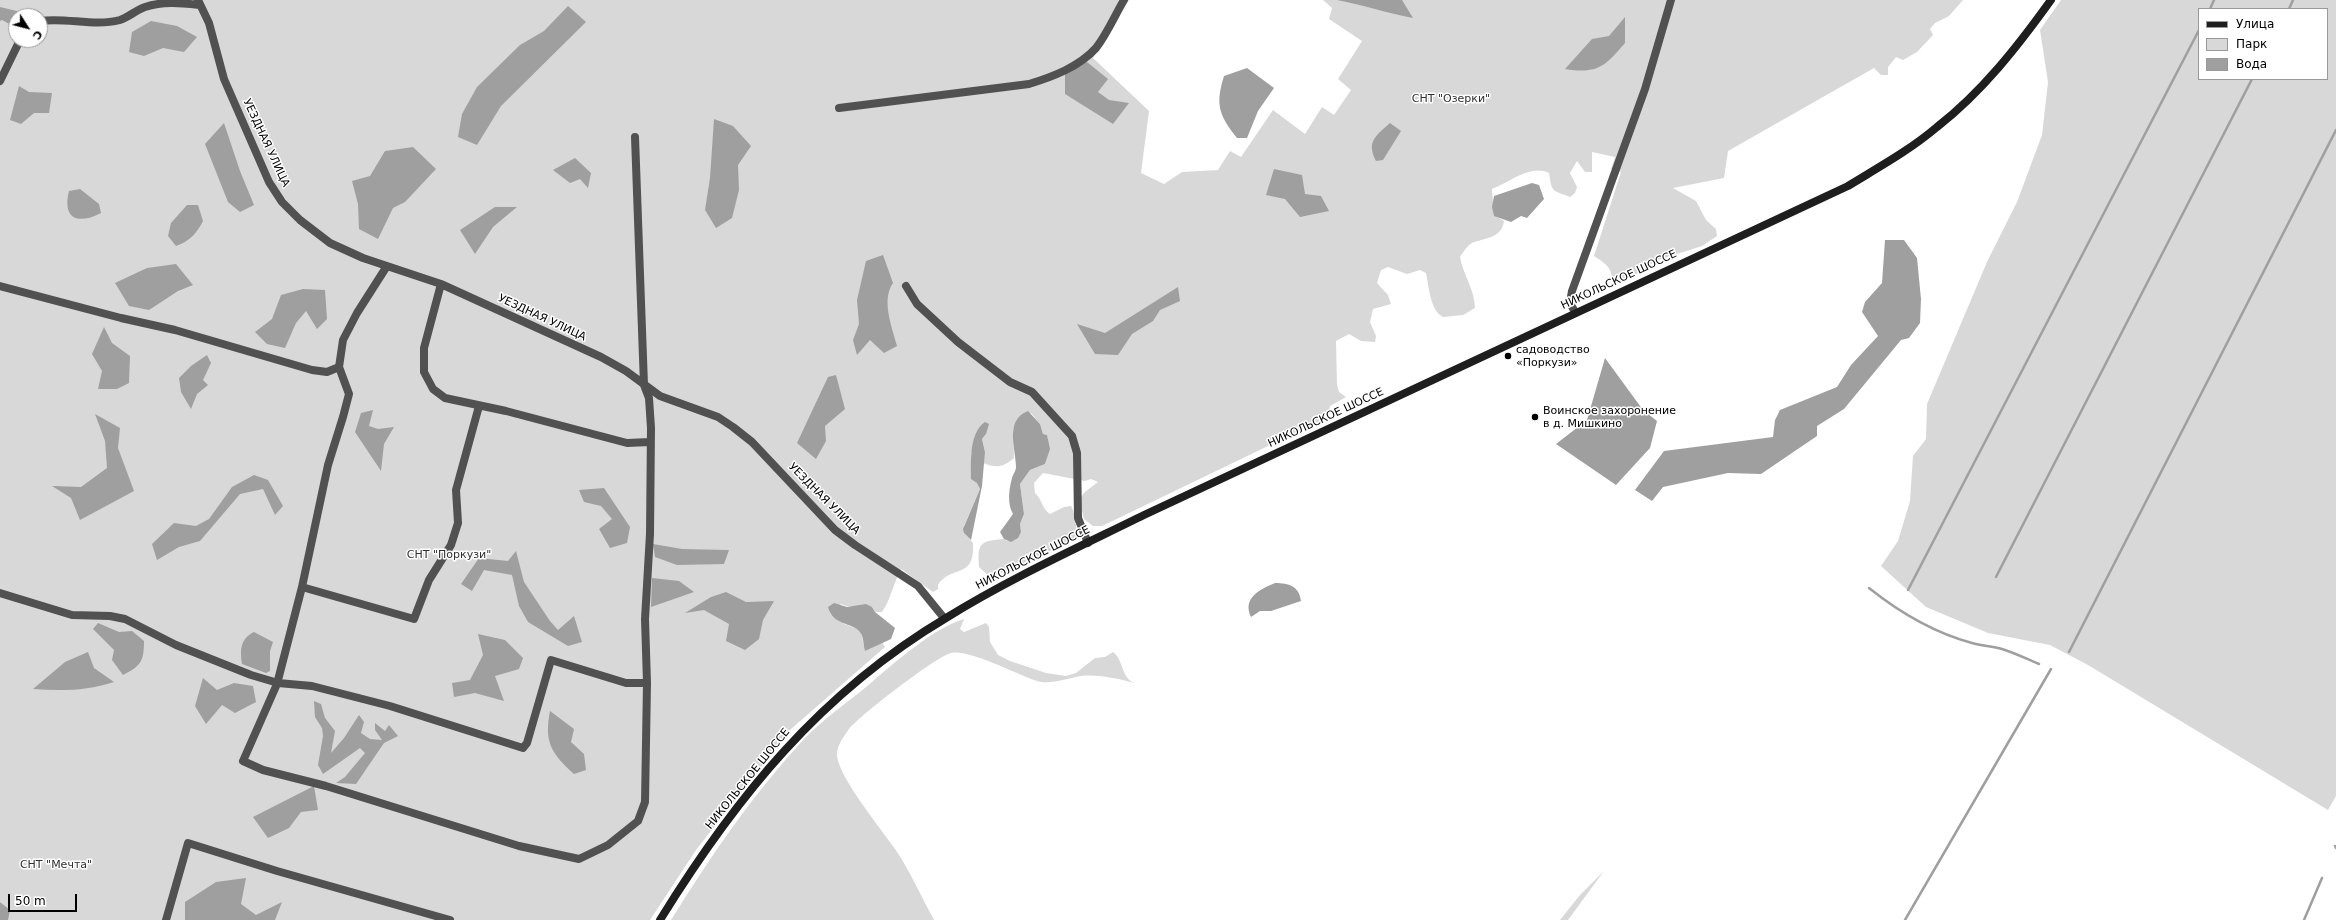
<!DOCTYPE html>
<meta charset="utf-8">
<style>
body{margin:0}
#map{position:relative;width:2336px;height:920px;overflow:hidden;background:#fff;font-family:"DejaVu Sans",sans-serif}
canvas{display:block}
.legend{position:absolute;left:2198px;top:8px;width:130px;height:72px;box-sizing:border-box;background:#fff;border:1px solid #999;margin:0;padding:5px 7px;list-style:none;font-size:12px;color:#000}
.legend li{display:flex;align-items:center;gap:8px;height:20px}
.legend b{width:20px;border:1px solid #999}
.north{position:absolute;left:8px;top:8px;width:40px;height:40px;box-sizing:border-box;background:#fff;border:1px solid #999;border-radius:50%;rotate:126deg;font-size:11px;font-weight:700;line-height:16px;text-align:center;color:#000}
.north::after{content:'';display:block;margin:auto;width:14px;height:18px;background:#000;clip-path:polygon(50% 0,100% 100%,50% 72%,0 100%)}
.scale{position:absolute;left:8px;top:894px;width:69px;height:18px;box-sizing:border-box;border:2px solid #000;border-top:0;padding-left:5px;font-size:12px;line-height:14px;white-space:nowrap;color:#000;-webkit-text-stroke:3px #fff;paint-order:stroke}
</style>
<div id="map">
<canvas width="2336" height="920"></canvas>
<ul class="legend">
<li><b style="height:5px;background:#1e1e1e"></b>Улица</li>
<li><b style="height:11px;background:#d8d8d8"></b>Парк</li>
<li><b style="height:11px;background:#9f9f9f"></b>Вода</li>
</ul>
<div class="north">С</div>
<div class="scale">50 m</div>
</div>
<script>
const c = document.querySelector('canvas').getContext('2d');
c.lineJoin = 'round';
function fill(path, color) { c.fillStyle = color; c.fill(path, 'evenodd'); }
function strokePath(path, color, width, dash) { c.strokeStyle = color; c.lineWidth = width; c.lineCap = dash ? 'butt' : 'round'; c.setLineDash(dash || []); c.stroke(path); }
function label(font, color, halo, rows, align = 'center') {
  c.font = font + ' "DejaVu Sans",sans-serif'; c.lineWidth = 3; c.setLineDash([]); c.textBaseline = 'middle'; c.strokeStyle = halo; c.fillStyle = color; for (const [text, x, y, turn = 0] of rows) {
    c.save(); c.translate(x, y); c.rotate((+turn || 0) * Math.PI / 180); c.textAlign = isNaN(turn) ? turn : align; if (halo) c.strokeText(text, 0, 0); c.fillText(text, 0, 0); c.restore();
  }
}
const green = new Path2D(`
 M0 0H1129L1093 58 1149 111 1141 173 1164 184 1182 172 1218 170 1230 151 1241 157 1273 110 1305 134 1322 107 1334 115 1351 90 1338 79 1362 41 1329 19 1332 8 1323 0H1963L1949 16 1935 23 1930 29 1933 35 1917 52 1903 60 1896 57 1888 67V75H1881L1874 68 1728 151 1724 178 1673 188 1696 201 1706 220 1716 229 1717 236 1702 246 1655 261 1642 271 1628 278H1612C1611 266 1603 262 1594 256L1621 172 1611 169 1615 157 1592 152V172H1585L1577 161 1570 173 1577 187 1575 193 1570 197C1552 190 1552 193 1549 173 1530 164 1509 183 1492 189L1494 215 1504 221C1502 238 1485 238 1472 243 1467 246 1463 252 1460 257 1463 275 1475 290 1475 308L1463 315 1443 317C1430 310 1429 287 1426 273L1420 270 1407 274 1388 267 1381 270 1377 283 1388 295 1391 304 1373 309 1370 322 1376 336 1375 342 1361 341 1349 334 1336 341 1337 385 1339 392 1346 397 1330 406 1329 412 1320 421 1102 526H1093L1084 519C1078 493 1079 497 1098 482L1091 479 1085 481 1043 473 1034 483 1035 493C1042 499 1042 509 1050 514L1064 507 1071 506C1076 514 1075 526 1078 535L1067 543 991 578 979 567C977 542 981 541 1004 539L1007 541 1021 532 1020 524 1024 514 1020 484 1030 470 1045 464C1049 452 1049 447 1047 435L1043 434 1040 424 1031 413 1017 419 1013 430 1014 458C1002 468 997 468 983 463L985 452 982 439 986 434 975 439 971 454 972 468 980 489 964 526V533L973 543C975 580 952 564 938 585V589L933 592 901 569C893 584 891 599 882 612H875L872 607C861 605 850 609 841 604L830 613 844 624 856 628 861 632 865 651 882 642 885 647 791 729 696 850 650 920H0ZM16 16H40V40H16Z
 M2061 0H2336V796L2328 810 2088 665 2050 645 1988 633 1926 607 1881 566 1898 541 1910 501 1913 456 1926 439 1927 404 1987 262 2017 202 2042 135 2048 82 2040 30ZM2199 9H2327V79H2199Z
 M964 619 960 629 964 632 986 623 989 627 990 642 998 655 1010 661 1046 673 1066 676 1076 673 1095 658 1105 657 1113 652C1124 660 1121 679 1135 683 1118 679 1099 674 1081 676 1068 678 1050 685 1037 681 1017 675 970 649 951 653 937 656 859 716 849 729 844 736 836 747 837 756 840 781 887 835 901 858 913 878 923 900 934 920H671C710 857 753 794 804 739 824 718 850 701 872 682 895 662 934 628 964 619Z
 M1604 871 1568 920H1560L1580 895Z`);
const water = new Path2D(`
 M1337 0H1402L1413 18C1387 13 1363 5 1337 0Z
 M568 6 586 22 501 106 477 145 458 137 462 114 477 87 520 45 544 31Z
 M0 7 21 12 19 16H16L13 26 2 20 0 21Z
 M1625 17V43C1604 67 1598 74 1565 69L1592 39 1609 36Z
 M151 21 177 26 197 37 184 52 163 48 144 56 129 52 132 32Z
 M1087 62 1108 79 1098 92 1109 100 1129 103 1113 124 1065 94V73Z
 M1247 68 1274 88 1258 111 1247 138H1237C1219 115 1215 105 1224 76Z
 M19 86 29 92 52 93 49 113H34L21 124 10 120Z
 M714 119 733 126 751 146 738 165 739 190 732 218 716 228 705 210 710 178Z
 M224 123 240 171 254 205 240 212 228 202 205 144Z
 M1390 123 1401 131 1383 160 1376 161C1366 141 1376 136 1390 123Z
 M413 147 436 169 405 202 393 208 378 239 359 229 358 204 352 181 370 176 385 151Z
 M575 158 591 173 588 188 580 179 570 183 553 170Z
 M1274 169 1302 175 1305 194 1321 196 1329 211 1300 217 1285 199 1266 195Z
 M1532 183 1539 185 1544 199 1527 218 1521 216 1511 222 1494 216 1492 207 1494 196Z
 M80 189 99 204 101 213C78 225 62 219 69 191Z
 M187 205H198L203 221C197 233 190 241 176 246L168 236 171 223Z
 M495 207H517L493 227 475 254 460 230Z
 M1885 240H1904L1917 258 1921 299 1920 323 1909 338 1901 340 1844 409 1817 426V436L1761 474 1728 473 1663 487 1652 501 1635 490 1664 451 1773 437 1775 420 1780 410 1837 387 1851 365 1878 336 1862 312 1865 302 1882 283Z
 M883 255 893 283C881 300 892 327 897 346L884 353 870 340 857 355 853 340 859 324 857 300 866 261Z
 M176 264 193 285 178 291 149 310 129 306 115 283 147 268Z
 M1178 287 1180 301 1160 310 1153 321 1132 334 1118 355 1095 354 1077 324 1105 333Z
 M303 289 325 290 327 319 317 329 306 311 296 323 285 348 267 344 255 332 272 319 281 295Z
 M104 327 112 343 130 356 129 383 117 389H98L102 371 92 354Z
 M207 355 211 363 203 380 208 385 197 394 191 409 181 392 179 378 191 366Z
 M1605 358 1643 410 1657 421 1650 448 1616 485 1556 444 1587 420Z
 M836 375 845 409 825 426 826 441 816 459 797 443 828 377Z
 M373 410 369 426 378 429 394 427 384 444 381 471 355 432 361 413Z
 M1028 411 1040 424 1043 434 1047 435 1050 449 1045 464 1030 470 1020 484 1024 514 1020 524 1021 532 1018 538 1011 542 1004 539 1000 532 1013 514C1007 504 1009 489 1012 478 1013 474 1016 471 1016 467 1016 449 1004 420 1028 411Z
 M95 414 120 428 118 448 134 491 80 520 71 498 52 486 81 487 107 468 105 441Z
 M985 422 989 424 986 434 982 439 985 452 982 486 971 540 964 533 963 529 980 489 977 483 971 479C971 461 969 433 985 422Z
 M254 475 268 480 283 506 275 515 263 489 240 494 200 541 179 547 157 560 152 544 174 523 196 526 209 519 232 487Z
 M604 488 630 527 627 543 610 548 599 529 612 519 601 506 584 502 579 490Z
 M653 544 682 549 729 550 724 564 677 565 655 557Z
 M516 551 524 582 550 621 558 630 574 616 582 642 568 646 528 622 519 606 512 575 484 570 472 591 461 584 479 558 508 561Z
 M652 578 679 581 694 592 651 607Z
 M1275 583C1289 583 1299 586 1301 601L1271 611H1260L1251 617C1242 598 1260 589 1275 583Z
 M726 592 746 602 774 601 763 620 759 639 745 650 726 641 729 624 704 610 685 613 711 597Z
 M834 603 847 607 866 604 872 607 875 612 895 628 891 639 865 651C863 645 864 637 860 632 852 622 833 626 828 607Z
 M98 623 119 632 132 631 144 641C144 661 141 666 123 675L112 660 114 650 93 629Z
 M254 632 273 642 270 651V671L266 673 242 664C240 650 240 639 254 632Z
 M478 634 505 640 523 658 519 669 495 676 504 701 475 693 454 697 452 683 470 680 483 655Z
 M88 652 94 668 114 682C87 691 61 691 33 689L65 662Z
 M203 678 217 690 234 683 253 686 256 702 235 713 222 705 206 724 195 706Z
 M314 701 321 704 325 718 335 731 331 753 344 738 359 715 364 722 361 733 370 739 382 740 375 730V723L385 731 389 725 398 736 384 743 356 784 336 783 345 777 365 753 360 748 323 774 318 765 323 736 322 728 315 717Z
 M550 711 574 729 571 742 584 754 586 770 574 774C551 753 544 742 550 711Z
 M314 786 318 810 301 812 289 828 268 838 253 817Z
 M246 878 241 904 256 915 282 902 275 920H185V902L216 882Z
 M0 902 10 910 8 920H0Z`);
const stream = new Path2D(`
 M2210 9 2214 0
 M2289 9 2293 0
 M1996 577 2252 79
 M1869 588C1899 612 1935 633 1972 643 1982 646 1992 646 2002 649 2015 653 2027 659 2039 664
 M1908 590 2199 30
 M2069 652 2336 130
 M2335 846 2336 848
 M1905 920 2051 669
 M2304 920 2322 878`);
const street = new Path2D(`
 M198 0 209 23 224 79 269 182 282 202 300 220 330 243 363 258 441 284 601 357 626 371 660 396 718 417 733 427 752 442 835 530 855 545 918 586 944 618
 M40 21C66 17 94 27 120 20 129 17 136 10 145 7 163 1 181 3 200 5
 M0 81 20 40
 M839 108 1029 84C1052 77 1079 67 1096 48 1107 34 1115 15 1124 0
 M387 266 357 313 343 340 339 367 349 394 343 417 328 465 302 587 277 684 243 761 263 770 326 786 519 846 579 859 608 845 638 821 645 802 647 683 645 619 650 534 651 428 649 398 644 385 635 137
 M441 284 424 348V372L433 389 445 398 506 411 627 443 650 442
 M0 286 121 318 175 330 312 370 327 372 339 367
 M906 286 917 304 958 342 1010 382 1032 392 1072 436 1077 453 1078 518 1088 543
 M1575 312 1570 303 1572 291 1645 89 1671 0
 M302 587 414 619 429 580 451 545 458 523 456 490 479 406
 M0 593 72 615 110 616 125 619 176 645 251 675 278 683 312 686 390 706 523 748 527 743 551 660 626 683H647
 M166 920 188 843 277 871 450 920`);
const secondary = new Path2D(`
 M660 920C736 797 820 693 946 618 1009 579 1077 548 1144 515L1848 186C1879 167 1910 150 1937 127 1982 92 2018 46 2051 0`);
const markers = [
 [1508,356,4,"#000"],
 [1535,417,4,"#000"]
];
const parkNames = [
 ["СНТ \"Озерки\"",1451,99],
 ["СНТ \"Поркузи\"",449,555],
 ["СНТ \"Мечта\"",56,865]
];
const streetNames = [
 ["УЕЗДНАЯ УЛИЦА",266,143,65],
 ["НИКОЛЬСКОЕ ШОССЕ",1619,280,-25],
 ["УЕЗДНАЯ УЛИЦА",542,318,25],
 ["НИКОЛЬСКОЕ ШОССЕ",1326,418,-25],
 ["УЕЗДНАЯ УЛИЦА",824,499,45],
 ["НИКОЛЬСКОЕ ШОССЕ",1033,558,-27],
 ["НИКОЛЬСКОЕ ШОССЕ",748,779,-51]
];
const poiNames = [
 ["садоводство",1516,350],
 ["«Поркузи»",1516,363],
 ["Воинское захоронение",1543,411],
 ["в д. Мишкино",1543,424]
];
fill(green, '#d8d8d8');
fill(water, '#9f9f9f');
strokePath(stream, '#9f9f9f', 2.5);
strokePath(street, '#515151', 8);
strokePath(secondary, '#1e1e1e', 8);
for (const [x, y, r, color] of markers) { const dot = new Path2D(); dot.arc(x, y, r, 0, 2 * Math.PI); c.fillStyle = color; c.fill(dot); strokePath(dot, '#fff', 1.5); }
label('11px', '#2f2f2f', '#fff', parkNames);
label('11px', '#000', '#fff', streetNames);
label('11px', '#000', '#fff', poiNames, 'left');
</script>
